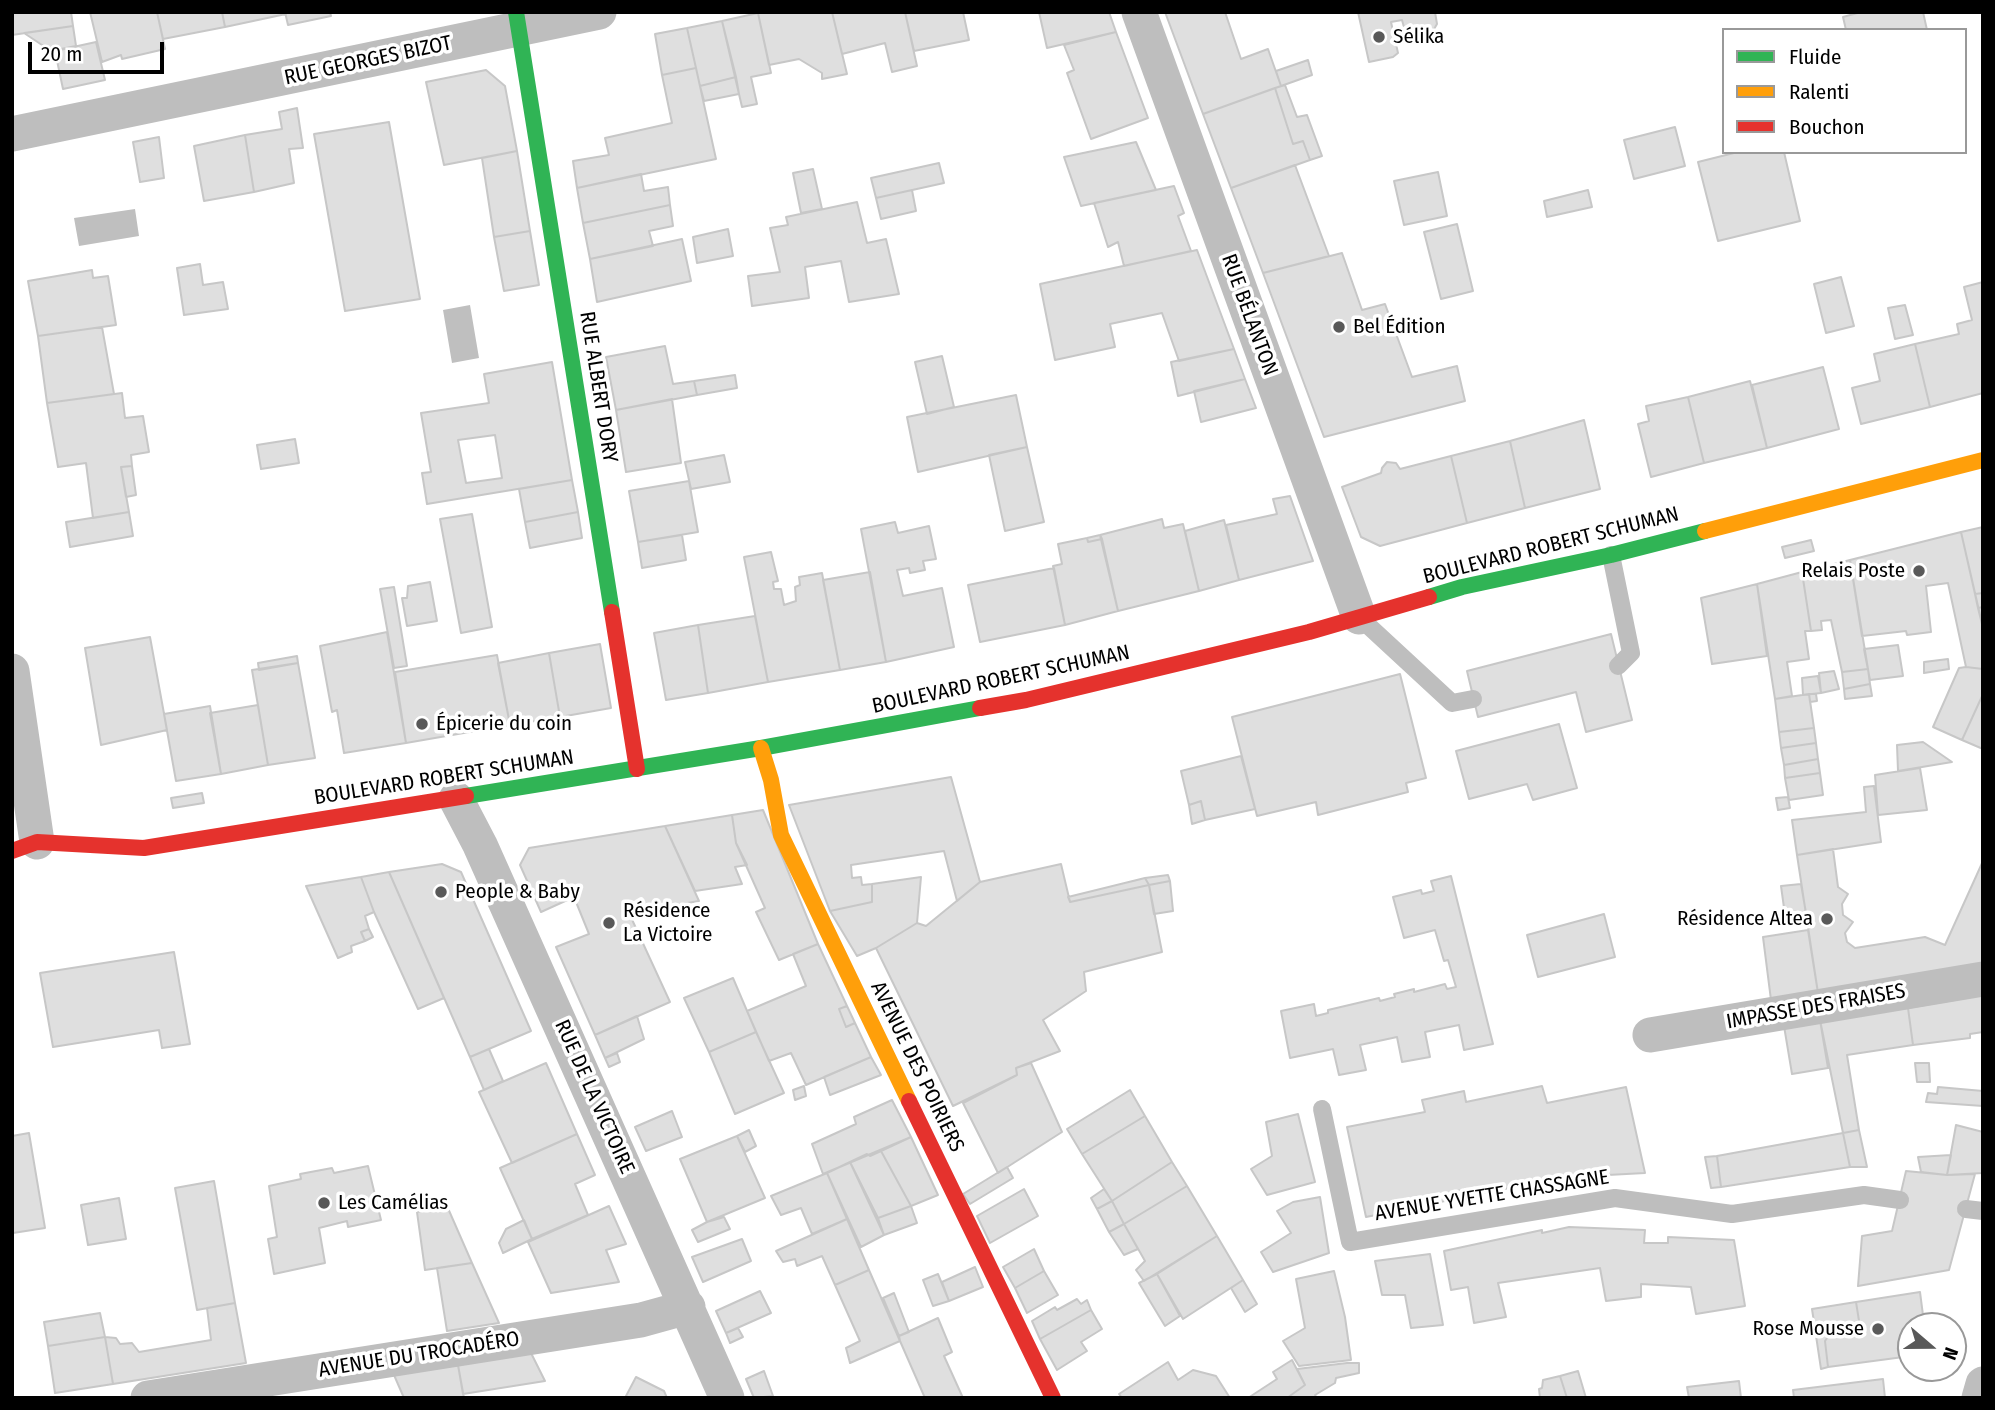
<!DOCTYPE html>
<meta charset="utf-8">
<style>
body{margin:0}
#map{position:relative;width:1995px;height:1410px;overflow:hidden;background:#fff;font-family:"Fira Sans Condensed",sans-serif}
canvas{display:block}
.frame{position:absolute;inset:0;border:14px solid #000;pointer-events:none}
.legend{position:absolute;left:1722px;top:28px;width:245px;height:126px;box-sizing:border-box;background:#fff;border:2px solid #999;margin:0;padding:9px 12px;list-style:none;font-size:21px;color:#000}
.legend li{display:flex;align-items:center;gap:14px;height:35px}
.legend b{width:35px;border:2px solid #999}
.north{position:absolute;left:1897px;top:1312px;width:70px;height:70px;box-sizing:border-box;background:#fff;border:2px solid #999;border-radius:50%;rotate:110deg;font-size:19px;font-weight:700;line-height:28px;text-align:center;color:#000}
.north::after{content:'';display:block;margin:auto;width:24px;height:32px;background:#595959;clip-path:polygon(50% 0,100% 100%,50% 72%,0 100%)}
.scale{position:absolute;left:28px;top:42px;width:136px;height:32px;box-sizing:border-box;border:4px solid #000;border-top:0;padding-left:9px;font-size:21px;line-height:24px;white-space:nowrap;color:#000;-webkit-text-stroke:5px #fff;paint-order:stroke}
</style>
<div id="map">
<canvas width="1995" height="1410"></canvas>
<div class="frame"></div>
<ul class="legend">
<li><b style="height:9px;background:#30b455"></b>Fluide</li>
<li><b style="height:9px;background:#ff9f0a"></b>Ralenti</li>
<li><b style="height:9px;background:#e5322d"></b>Bouchon</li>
</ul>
<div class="north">N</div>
<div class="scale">20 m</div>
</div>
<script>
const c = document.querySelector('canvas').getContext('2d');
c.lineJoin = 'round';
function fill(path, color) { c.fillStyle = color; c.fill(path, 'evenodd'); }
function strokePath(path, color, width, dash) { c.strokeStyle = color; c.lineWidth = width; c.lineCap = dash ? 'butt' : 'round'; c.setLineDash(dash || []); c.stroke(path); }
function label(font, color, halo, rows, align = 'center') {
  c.font = font + ' "Fira Sans Condensed",sans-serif'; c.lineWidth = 7; c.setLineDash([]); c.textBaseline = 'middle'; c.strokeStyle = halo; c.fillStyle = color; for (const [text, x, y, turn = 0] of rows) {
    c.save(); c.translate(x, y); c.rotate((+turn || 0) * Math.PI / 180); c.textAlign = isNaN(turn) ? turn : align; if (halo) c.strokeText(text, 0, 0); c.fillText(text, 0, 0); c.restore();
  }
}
const water = new Path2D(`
 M135 209 139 236 79 246 74 218Z
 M470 305 479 358 452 363 443 310Z`);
const building = new Path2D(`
 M12 12H71L73 26 12 35Z
 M90 12H157L165 49 122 59 121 55 102 62Z
 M157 12H222L225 27 163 39Z
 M222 12H285L286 14 225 27Z
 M285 12H330L331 16 288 25Z
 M764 12H832L847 74 822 79V73L799 59 769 65 758 13Z
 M832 12H905L917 66 892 72 885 43 842 54Z
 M905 12H963L969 40 914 51Z
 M1039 12H1109L1116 32 1047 48Z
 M1165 12H1225L1241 59 1268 49 1281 86 1203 114Z
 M1358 12H1435L1437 24 1430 36 1417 39 1405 31 1402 20 1391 22 1398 53 1393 57 1369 62Z
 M1861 12H1923L1927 30H1846L1843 17Z
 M758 13 771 73 751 77 757 104 742 107 722 21Z
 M722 21 736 77 700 86 687 28Z
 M73 26 76 46 51 51 24 33Z
 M687 28 696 68 662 75 655 34Z
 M1116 32 1148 118 1091 139 1067 73 1074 70 1064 45Z
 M96 42 105 80 63 89 55 51Z
 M1308 60 1312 75 1281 86 1276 71Z
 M696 68 716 159 577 188 573 161 609 155 605 138 672 123 662 75Z
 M486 70 505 86 517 151 444 165 426 82Z
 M736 77 739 94 704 101 700 86Z
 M1285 85 1297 117 1307 115 1322 156 1310 160 1303 141 1293 144 1275 88Z
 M1275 88 1293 144 1303 141 1310 160 1231 188 1203 114Z
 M297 108 303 148 289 149 294 183 254 192 245 135 282 129 279 112Z
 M389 122 420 299 345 311 314 134Z
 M1675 127 1685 166 1634 179 1624 140Z
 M245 135 254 192 204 201 194 146Z
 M159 137 164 178 140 182 133 142Z
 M1136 142 1156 190 1081 206 1064 157Z
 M517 151 530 231 494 237 482 158Z
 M1738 152H1784L1800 221 1718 241 1698 162Z
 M939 163 944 183 876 198 871 178Z
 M1295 165 1329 256 1263 273 1231 188Z
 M813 169 822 209 801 213 793 173Z
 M1438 172 1447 216 1404 225 1394 181Z
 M641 174 644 191 668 187 670 205 583 223 577 188Z
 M1174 186 1184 213 1178 216 1191 251 1124 266 1118 242 1108 247 1094 203Z
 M912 190 916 211 881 219 876 198Z
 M1588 190 1592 207 1547 217 1544 201Z
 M857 202 867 243 886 239 899 294 849 302 841 261 805 267 809 298 752 306 748 276 780 272 770 228 788 225 786 217Z
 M670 205 673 226 649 231 653 246 590 259 583 223Z
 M1457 224 1473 291 1441 299 1424 232Z
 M728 229 733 256 697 263 693 237Z
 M530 231 539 285 504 291 494 237Z
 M682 239 691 281 597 302 590 259Z
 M1197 250 1234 349 1179 361 1162 313 1110 324 1115 347 1055 360 1040 284Z
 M1342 253 1362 310 1385 304 1412 377 1457 366 1465 401 1324 437 1263 273Z
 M200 264 203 285 223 282 228 309 184 315 177 268Z
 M92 270 93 278 108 276 116 325 38 336 28 281Z
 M1841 277 1854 326 1826 333 1814 284Z
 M1983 282V393L1930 407 1915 344 1959 334 1957 324 1972 320 1964 287Z
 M1905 305 1913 335 1895 339 1888 308Z
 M102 327 114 394 47 403 38 336Z
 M1915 344 1930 407 1861 424 1852 388 1880 381 1874 354Z
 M665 346 673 384 694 381 697 395 616 410 606 357Z
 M1234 349 1245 379 1178 396 1171 362Z
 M942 356 954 407 927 414 915 362Z
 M552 362 572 480 427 504 422 473 431 472 421 413 489 403 484 374ZM495 435 502 478 466 483 458 440Z
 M1823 367 1839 429 1767 448 1752 385Z
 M735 375 737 388 697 395 694 381Z
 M1245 379 1256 408 1201 422 1194 391Z
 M1750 381 1767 448 1704 463 1688 397Z
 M122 393 125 418 143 416 149 452 131 455 132 466 121 467 129 512 93 518 86 463 58 467 47 403Z
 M1016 395 1027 447 918 472 907 417Z
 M1688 397 1704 463 1651 477 1638 424 1649 421 1646 406Z
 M672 399 681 463 626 472 616 410Z
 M1584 420 1600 489 1525 508 1510 441Z
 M295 439 299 463 261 469 257 445Z
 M1510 441 1525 508 1467 523 1451 456Z
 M1027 447 1044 522 1005 531 989 455Z
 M724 455 730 482 691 489 685 462Z
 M1451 456 1467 523 1380 546 1361 537 1342 487 1381 473 1382 468 1387 462 1396 463 1400 469Z
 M132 466 136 495 126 497 121 467Z
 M572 480 578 512 525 522 519 489Z
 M689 481 698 532 638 542 629 491Z
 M1290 496 1313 561 1239 580 1226 525 1277 514 1273 499Z
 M129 512 133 536 70 547 66 522Z
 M578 512 582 538 530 548 525 522Z
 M472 514 492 627 461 633 440 519Z
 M1162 519 1164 528 1183 524 1199 591 1118 611 1100 535Z
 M1224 520 1239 580 1199 591 1185 531Z
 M895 522 898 533 929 526 936 559 923 561 925 570 910 573 909 568 897 570 903 596 942 588 954 647 886 662 861 529Z
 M1983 527V593L1975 594 1961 532Z
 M1961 532 1983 628V669L1966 667 1948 583 1926 586 1931 632 1907 635 1906 631 1862 636 1850 560Z
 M682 535 686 560 642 568 638 542Z
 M1100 535 1102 539 1088 542 1087 538Z
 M1087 538 1088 542 1102 539 1118 611 1065 625 1053 566 1062 564 1058 544Z
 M1811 540 1814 551 1785 558 1782 547Z
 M771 552 778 581 773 582 774 589H781L784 605 796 601 795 587 800 585 799 577 822 573 840 670 768 682 744 557Z
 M1850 560 1868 669 1842 672 1831 620 1821 621 1822 630 1811 631 1802 572Z
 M1054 568 1065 625 980 642 968 585Z
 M870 572 886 662 840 670 823 580Z
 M1802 572 1811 631H1805L1809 659 1787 662 1792 696 1775 699 1757 584Z
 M430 582 437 621 407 626 402 598H407L408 586Z
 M1757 584 1767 656 1712 664 1701 598Z
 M394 587 407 666 394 668 380 589Z
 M1983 593V607L1978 608 1975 594Z
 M1983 607V628L1978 608Z
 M755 616 768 682 708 693 698 625Z
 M698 625 708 693 666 700 654 633Z
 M387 632 406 743 344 753 337 710 332 712 320 646Z
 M1611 634 1632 720 1586 732 1576 692 1478 717 1467 671Z
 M150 637 167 730 101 745 85 648Z
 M600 644 611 708 560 717 549 653Z
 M1898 645 1903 676 1870 680 1864 649Z
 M549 653 560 717 510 725 498 663Z
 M497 655 510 725 406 743 395 672Z
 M297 656 298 663 259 670 258 663Z
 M1948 659 1949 669 1924 673V662Z
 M298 663 315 758 268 765 252 670Z
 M1966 667 1983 669V694L1962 740 1933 727 1959 668Z
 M1868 669 1870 684 1844 689 1842 672Z
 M1834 671 1839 689 1821 693 1819 673Z
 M1400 674 1426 778 1406 783 1408 792 1318 815 1316 802 1257 816 1232 717Z
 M1818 676 1821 693 1803 695 1802 678Z
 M1870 684 1872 696 1845 699 1844 689Z
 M1809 694H1816L1817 701 1810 702Z
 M1809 694 1814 728 1779 732 1775 699Z
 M1983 694V749L1962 740Z
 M258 705 268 765 221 774 210 713Z
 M210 706 221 774 176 781 164 714Z
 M1559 724 1577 788 1533 800 1527 784 1469 799 1456 751Z
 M1814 728 1816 743 1781 748 1779 732Z
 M1923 742 1952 762 1898 771 1897 745Z
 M1816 743 1818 759 1784 765 1781 748Z
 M1241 756 1255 809 1205 820 1201 801 1189 805 1181 771Z
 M1818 759 1820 773 1785 778 1784 765Z
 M1920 768 1927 810 1878 815 1875 775Z
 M1820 773 1823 795 1789 800 1785 778Z
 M951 777 980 882 957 901 944 851 851 865 852 878 861 877 862 885 872 884V902L830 911 789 805Z
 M1874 786 1881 842 1797 855 1792 820 1866 812 1864 787Z
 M202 793 204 803 173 808 171 798Z
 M1788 797 1790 808 1778 810 1776 798Z
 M1201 801 1205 820 1192 824 1189 805Z
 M763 810 818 944 779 960 756 912 765 908 736 843 732 815Z
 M732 815 736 843 747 865 735 867 742 884 695 891 665 826Z
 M665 826 699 901 629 913 670 1002 595 1035 556 947 589 934 574 897 541 912 520 865 529 848Z
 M1833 849 1838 887 1848 894 1842 904 1843 915 1853 922 1845 933 1847 942 1855 948 1925 937 1945 945 1983 861V967L1818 993 1797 855Z
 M442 864 461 872 531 1031 470 1057 389 872Z
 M1061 864 1070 902 1149 885 1162 952 1084 972 1086 991 1043 1020 1060 1051 1016 1068 1017 1075 953 1106 876 948 917 923 926 926 980 882Z
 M389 872 444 998 418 1009 374 912 361 877Z
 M1168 875 1170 881 1149 885 1145 878Z
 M1451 876 1493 1044 1464 1050 1459 1025 1425 1032 1430 1057 1402 1062 1397 1037 1360 1045 1366 1070 1339 1075 1333 1049 1290 1058 1281 1011 1314 1004 1316 1016 1328 1013V1010L1379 998 1380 1001 1395 997 1394 994 1414 989V992L1445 984 1447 989 1456 987 1448 960 1444 961 1435 930 1404 938 1393 897 1421 890 1422 894 1434 891 1431 881Z
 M361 877 374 912 365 916 369 929 361 932 365 941 351 946 352 952 338 958 306 886Z
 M921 877 917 923 876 948 857 956 830 911 872 902V884Z
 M1145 878 1149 885 1070 902 1068 897Z
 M1170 881 1173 911 1154 914 1149 885Z
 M1801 884 1806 913 1785 915 1781 886Z
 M1604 914 1615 957 1538 977 1527 935Z
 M369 929 373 937 365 941 361 932Z
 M1808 930 1818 993 1771 1000 1763 937Z
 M818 944 847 1006 839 1009 846 1027 855 1023 871 1057 806 1085 791 1053 769 1061 747 1011 806 986 793 954Z
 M174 952 190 1044 162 1048 159 1030 53 1047 40 973Z
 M733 978 756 1032 709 1052 684 998Z
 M1983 995V1032L1970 1034V1038L1913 1045 1908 1008Z
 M847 1006 855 1023 846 1027 839 1009Z
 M1908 1008 1913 1045 1847 1055 1859 1130 1843 1133 1820 1020Z
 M637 1016 644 1039 605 1058 595 1035Z
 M1820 1020 1828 1068 1792 1074 1784 1026Z
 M756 1032 784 1093 735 1114 709 1052Z
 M489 1049 503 1081 484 1090 470 1057Z
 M617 1053 620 1062 609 1067 605 1058Z
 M871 1057 881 1075 830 1095 824 1077Z
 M546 1063 577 1134 512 1163 479 1092Z
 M1031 1063 1062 1132 998 1173 963 1103 1017 1075 1016 1068Z
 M1915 1063H1929L1930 1082H1917Z
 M804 1086 806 1096 795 1100 793 1090Z
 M1542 1086 1547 1103 1626 1087 1645 1173 1589 1176 1561 1182 1560 1178 1469 1196 1467 1189 1443 1194 1445 1201 1366 1217 1347 1127 1425 1112 1422 1100 1464 1091 1466 1102Z
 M1938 1087 1983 1091V1106L1926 1102 1928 1093 1937 1094Z
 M1130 1090 1145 1116 1082 1154 1067 1129Z
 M892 1100 911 1137 823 1174 812 1144 856 1124 854 1117Z
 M672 1111 682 1137 646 1151 635 1127Z
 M1298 1114 1315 1182 1267 1195 1251 1169 1272 1156 1266 1122Z
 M1145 1116 1172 1162 1112 1201 1082 1154Z
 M1956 1125 1983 1132V1173L1947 1175Z
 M749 1130 756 1146 745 1152 737 1136Z
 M1859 1130 1867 1167H1850L1843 1133Z
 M29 1133 45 1228 13 1233 12 1136Z
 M1843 1133 1850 1167 1721 1187 1717 1156Z
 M577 1134 595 1175 575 1184 588 1215 532 1239 500 1168Z
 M737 1136 765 1198 707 1222 680 1159Z
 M911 1137 938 1195 911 1206 881 1151Z
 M881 1151 911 1206 878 1218 850 1162 867 1154 870 1156Z
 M1951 1155 1947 1175 1921 1172 1918 1157Z
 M1717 1156 1721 1187 1711 1188 1705 1157Z
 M850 1162 884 1235 861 1247 827 1173Z
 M1172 1162 1187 1186 1124 1224 1112 1201Z
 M368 1166 381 1220 348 1227 347 1221 319 1228 325 1263 274 1274 268 1239 277 1237 269 1186 301 1179 300 1174 332 1168 334 1173Z
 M1007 1167 1013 1178 970 1204 963 1194Z
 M1906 1171 1947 1175 1975 1174 1949 1270 1858 1286 1862 1236 1892 1231Z
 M827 1173 847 1219 812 1234 801 1208 781 1215 771 1196Z
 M214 1181 235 1303 197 1310 175 1188Z
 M1187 1186 1217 1236 1144 1281 1136 1270 1145 1261 1124 1224Z
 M1024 1189 1038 1216 990 1243 977 1216Z
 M1104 1189 1112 1201 1097 1209 1091 1198Z
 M1320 1197 1329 1253 1273 1272 1261 1252 1291 1233 1277 1211 1293 1202Z
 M119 1198 126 1239 88 1245 81 1205Z
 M1112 1201 1124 1224 1109 1232 1097 1209Z
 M447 1206 472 1263 425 1270 417 1212Z
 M609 1206 626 1244 606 1250 619 1282 551 1293 528 1242Z
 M911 1206 917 1223 884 1235 878 1218Z
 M724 1217 730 1229 698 1242 692 1230 707 1222Z
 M847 1219 869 1270 835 1285 822 1256 797 1266 795 1259 783 1262 776 1251Z
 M524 1220 532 1239 503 1253 499 1243 506 1229Z
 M1124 1224 1138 1249 1124 1255 1109 1232Z
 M1569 1227 1645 1230 1644 1243H1668V1237L1734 1240 1745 1306 1696 1314 1691 1287 1641 1284V1297L1606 1301 1600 1268 1498 1283 1506 1317 1474 1323 1468 1287 1451 1290 1444 1251 1542 1230V1233Z
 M1217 1236 1243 1280 1183 1319 1157 1274Z
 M742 1239 751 1261 703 1282 692 1257Z
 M1034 1249 1044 1271 1015 1288 1003 1267Z
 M1430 1254 1443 1325 1411 1328 1405 1295H1382L1375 1261Z
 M472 1263 499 1323 447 1331 437 1268Z
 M975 1267 983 1287 949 1301 942 1282Z
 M869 1270 900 1341 850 1363 846 1348 860 1341 835 1285Z
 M1044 1271 1058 1295 1027 1313 1015 1288Z
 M1334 1271 1345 1317 1351 1360 1299 1366 1283 1341 1305 1328 1296 1279Z
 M938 1274 949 1301 933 1306 923 1280Z
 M1157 1274 1180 1316 1165 1326 1139 1283Z
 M1243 1280 1257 1304 1245 1312 1231 1288Z
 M760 1291 771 1313 726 1333 716 1311Z
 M1920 1292 1924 1323 1936 1322 1935 1326H1911V1356L1828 1367 1825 1341 1831 1332 1860 1327 1856 1302Z
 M894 1293 909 1332 899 1336 883 1298Z
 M1077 1299 1081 1304 1087 1300 1091 1310 1040 1339 1032 1321 1055 1307 1057 1310Z
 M1856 1302 1860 1327 1831 1332 1825 1341 1828 1367 1821 1369 1812 1309Z
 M235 1303 246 1363 113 1384 105 1337 116 1338 120 1344 132 1343 139 1352 211 1340 207 1308Z
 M1091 1310 1102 1329 1081 1342 1087 1351 1057 1370 1040 1339Z
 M100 1313 105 1337 48 1346 44 1322Z
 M938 1318 952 1352 944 1356 963 1398H925L900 1341 899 1336Z
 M738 1328 743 1337 730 1343 726 1333Z
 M105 1337 113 1384 55 1393 48 1346Z
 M531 1353 545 1381 463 1394 458 1365Z
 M1292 1360 1305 1385 1287 1398H1248L1277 1379 1273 1372Z
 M1168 1362 1178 1380 1193 1370 1216 1376 1230 1398H1122L1119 1394Z
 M1347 1363H1359V1373L1336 1378 1335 1383 1315 1395 1317 1398H1287L1305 1385 1297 1369Z
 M458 1365 464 1398H404L394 1375Z
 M764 1371 773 1396 754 1398 746 1379Z
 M1578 1371 1586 1398H1567L1560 1376Z
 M1560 1376 1567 1398H1540L1539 1389 1542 1388 1543 1380Z
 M636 1377 664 1391 667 1398H625Z
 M1883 1379 1885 1398H1794L1793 1390Z
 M1739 1381 1741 1398H1689L1687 1387Z`);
const lane = new Path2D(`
 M1611 555 1631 653 1618 666
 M1359 617 1452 703 1473 699
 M1322 1109 1350 1242 1615 1198 1732 1214 1864 1195 1900 1200
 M1966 1209 1983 1211`);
const street = new Path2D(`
 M1139 12 1359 617
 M12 134 599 12
 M12 671 37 842
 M456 799 480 845 727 1398
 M1650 1035 1983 979
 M148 1398 641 1320 688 1307
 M1979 1398 1983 1384`);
const fast = new Path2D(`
 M516 12 612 612
 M1429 597 1462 587 1611 555 1705 531
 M466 796 761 748 980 708`);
const slow = new Path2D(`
 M1705 531 1983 460
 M761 748 771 780 781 835 909 1101`);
const jam = new Path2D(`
 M612 612 637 769
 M980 708 1026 700 1309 632 1429 597
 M12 851 37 842 144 848 466 796
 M909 1101 1053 1398`);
const markers = [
 [1379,37,7,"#595959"],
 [1339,327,7,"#595959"],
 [1919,571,7,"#595959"],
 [422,724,7,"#595959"],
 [441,892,7,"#595959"],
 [1827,919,7,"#595959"],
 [609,923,7,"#595959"],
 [324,1203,7,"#595959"],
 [1878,1329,7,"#595959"]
];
const poiNames = [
 ["Sélika",1393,37],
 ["Bel Édition",1353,327],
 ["Relais Poste",1905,571,"right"],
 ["Épicerie du coin",436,724],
 ["People & Baby",455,892],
 ["Résidence",623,911],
 ["La Victoire",623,935],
 ["Résidence Altea",1813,919,"right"],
 ["Les Camélias",338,1203],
 ["Rose Mousse",1864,1329,"right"]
];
const streetNames = [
 ["RUE GEORGES BIZOT",368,61,-12],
 ["RUE BÉLANTON",1249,315,70],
 ["RUE ALBERT DORY",598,387,81],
 ["BOULEVARD ROBERT SCHUMAN",1551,546,-14],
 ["BOULEVARD ROBERT SCHUMAN",1001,680,-12],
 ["BOULEVARD ROBERT SCHUMAN",444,778,-9],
 ["IMPASSE DES FRAISES",1816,1007,-10],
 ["AVENUE DES POIRIERS",917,1067,64],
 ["RUE DE LA VICTOIRE",594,1097,66],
 ["AVENUE YVETTE CHASSAGNE",1492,1196,-9],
 ["AVENUE DU TROCADÉRO",419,1355,-9]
];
fill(water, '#bfbfbf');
fill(building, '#dfdfdf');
strokePath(building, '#c7c7c7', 2);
strokePath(lane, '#bebebe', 18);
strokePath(street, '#bebebe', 35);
strokePath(fast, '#30b455', 16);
strokePath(slow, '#ff9f0a', 16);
strokePath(jam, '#e5322d', 16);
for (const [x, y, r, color] of markers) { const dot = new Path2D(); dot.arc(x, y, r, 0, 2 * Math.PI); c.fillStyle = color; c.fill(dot); strokePath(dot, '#fff', 2.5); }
label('21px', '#000', '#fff', poiNames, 'left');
label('21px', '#000', '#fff', streetNames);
</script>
